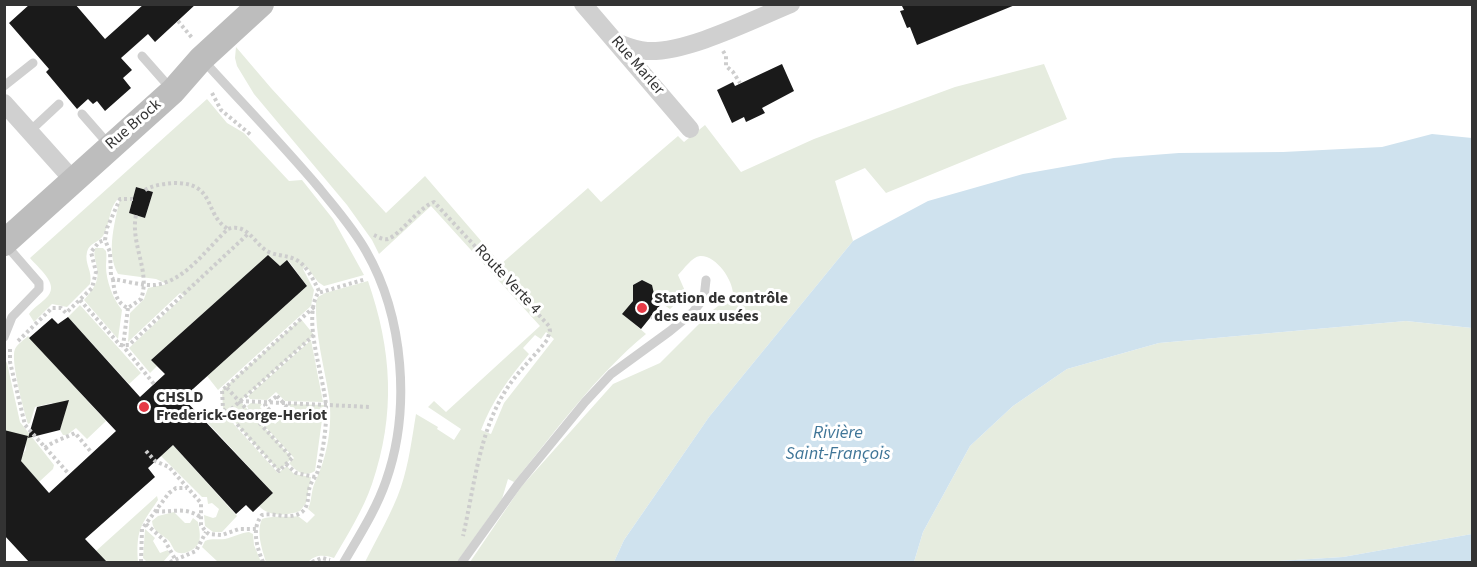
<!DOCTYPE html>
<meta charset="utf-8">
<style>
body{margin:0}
#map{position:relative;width:1477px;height:567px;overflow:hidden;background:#fff;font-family:"Source Sans 3",sans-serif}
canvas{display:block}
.frame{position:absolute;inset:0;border:6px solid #333;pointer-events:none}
</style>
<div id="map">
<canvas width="1477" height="567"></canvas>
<div class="frame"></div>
</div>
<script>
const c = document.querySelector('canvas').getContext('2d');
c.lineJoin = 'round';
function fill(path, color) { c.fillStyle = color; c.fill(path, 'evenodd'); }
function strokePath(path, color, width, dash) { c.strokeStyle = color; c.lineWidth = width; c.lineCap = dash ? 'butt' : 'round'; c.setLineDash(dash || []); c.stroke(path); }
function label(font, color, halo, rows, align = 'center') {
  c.font = font + ' "Source Sans 3",sans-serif'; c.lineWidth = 6; c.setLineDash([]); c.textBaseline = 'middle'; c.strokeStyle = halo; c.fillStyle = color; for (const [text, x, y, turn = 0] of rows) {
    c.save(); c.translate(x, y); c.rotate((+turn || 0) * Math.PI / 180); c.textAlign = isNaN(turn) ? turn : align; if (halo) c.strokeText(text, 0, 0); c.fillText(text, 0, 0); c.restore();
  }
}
const green = new Path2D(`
 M236 47 271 88 386 213 425 176 501 264 588 188 601 202 678 136 684 142 705 125 741 172 814 139 955 87 1044 64 1067 119 886 193 865 168 835 181 853 241 709 417 624 540 614 562H470L521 487 613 384 660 363 713 310 733 294C733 280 716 255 700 256 692 257 684 269 678 275L685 291 683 297 670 309 651 296 652 286 642 280 633 285V295L635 298 623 314 646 334C595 376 556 431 514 482L508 479 502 499 457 562H365C377 538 392 513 401 487 409 463 412 438 416 414L438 427 437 429 454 440 461 429 428 407 434 401 446 412 540 326 431 206 379 254 372 240 347 205 254 94 237 66 235 58ZM546 332 554 339 504 403 491 434 481 430C492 401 509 378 529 354L523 348 535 335 541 339Z
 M207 99 227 123 244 133 289 181 302 180 333 219 364 275 324 286 318 282 306 266 303 269 314 290 311 306 218 390 207 376 307 286 288 260 280 266 268 255 151 360 157 366 150 373 129 348 184 296 180 293 128 342 130 313 144 299 148 288 167 284 156 279 118 274C105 251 116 220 120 197 108 207 111 223 103 236 98 243 89 243 87 252 84 264 93 271 90 284L67 307 52 304 34 322 29 314C34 307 42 303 48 296 59 283 38 268 30 258ZM136 187 153 192 145 218 129 213Z
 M95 248H103L106 251C107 256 106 261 106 266 106 281 113 299 122 310L118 339 84 300C92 291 100 281 97 268 96 260 93 257 95 248Z
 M368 281C392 350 396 414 372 484 363 510 348 534 334 558 324 555 316 554 308 562H266C262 549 256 532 262 519 272 515 286 518 298 516L307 523 315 515 308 509C312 501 311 490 315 482 327 458 333 425 329 397 324 365 315 335 316 302L318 297 325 293Z
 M80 305 141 373 129 384 68 317Z
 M301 319 314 335 240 401 292 458 279 471 223 409 222 390Z
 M1406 321 1472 328V534L1343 557 1263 562H914L923 532 970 446 1013 406 1067 369 1159 343Z
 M28 336 106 421 87 439 76 428 67 435H63L60 430 64 415 52 403 35 407 30 423 28 424C24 411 10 360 15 349 17 344 24 340 28 336Z
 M311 340 323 402 285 401 276 392 267 400 250 399 248 396Z
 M4 358 7 363 20 422 54 465 53 469 39 482 20 460 26 449 25 440 5 434Z
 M251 403 262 404 260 407 275 424 292 409 288 404 324 405 315 471C304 478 296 471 289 463L294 458 248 408 247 406Z
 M221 410 278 473 287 466 294 474 311 477 306 503 300 511C287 516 269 517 259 506L273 493 208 423Z
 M173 445 237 516 222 532H213L205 526 204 515 213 518 216 517 219 509 212 503 208 504 207 497H202L161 456Z
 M157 496 158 500C140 526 136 531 138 562H107L96 551Z
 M174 512 185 523H190L193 518 198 522C199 528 201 535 199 542 196 550 182 557 175 551 172 547 171 542 167 539 160 533 153 532 152 521L158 516Z
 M145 529 155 538 153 541 160 553 168 550 170 554 163 562H147L143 558Z
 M249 532 253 534 254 545 261 562H218L202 547 205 541C212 538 218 540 225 539 233 537 240 533 249 532Z`);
const water = new Path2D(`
 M1432 134 1472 138V328L1406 321 1159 343 1067 369 1013 406 970 446 923 532 914 562H614L624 540 709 417 853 241 928 201 1023 174 1114 158 1179 153 1283 152 1382 147Z
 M1472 534V562H1263L1343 557Z`);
const building = new Path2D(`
 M30 4H75L105 39 144 4H196L155 42 148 34 121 58 132 70 123 78 131 88 105 111 97 101 93 104 88 99 77 109 46 72 49 69 9 23Z
 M901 4H1015V5L917 45 910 27 907 28 900 11 904 10Z
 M782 64 794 91 762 108 765 113 746 122 744 117 732 123 717 90 733 82 735 86Z
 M136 187 153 192 145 218 129 213Z
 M268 255 280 266 287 260 307 286 183 398 273 493 253 512 246 505 236 514 173 445 148 468 155 477 85 539 107 562H29L4 535V430L28 436 21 461 49 493 116 431 29 338 52 318 58 324 68 317 140 397 165 374 151 360Z
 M642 280 652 285 655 298 662 303 641 329 622 314 633 301V285Z
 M69 400 60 430 28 438 37 407Z`);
const path = new Path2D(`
 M178 21 193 39
 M723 51 726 56V66L733 72 740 83
 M212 93 221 110 251 135
 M145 190C153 185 164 184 173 183 217 182 203 214 228 229
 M133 199H120L107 228 105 240 110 252 111 276 113 279C126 281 142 286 155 285 186 281 207 248 228 229 249 222 255 247 271 253 283 257 292 255 302 264 310 272 315 283 320 293
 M374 235C378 237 383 240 388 239 401 234 418 208 434 202L549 326 550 331 547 340C534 357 517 372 506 390 479 432 474 488 463 536
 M113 279C114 291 116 303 128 308L141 299C151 272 130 244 136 215
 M80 300 120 345H129L249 233
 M128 308 123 346 154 384
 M651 316 660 323
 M314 335 227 413 279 471 292 458 226 387 314 307
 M18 341 52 308H61L66 313 92 288 96 272 91 252 99 242 105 240
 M10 349V362L25 425 69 474
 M226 387 222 390 223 409 227 413
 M277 396 288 408 277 418 265 405Z
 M240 401 371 407
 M45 448C53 441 65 438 75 433L92 453
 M146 451 155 461 169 467 201 503V525L206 532 209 534 222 535 239 529H256
 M286 464 296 473 315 477
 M156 511C172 513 185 506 200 517
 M146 524 165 541 175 559
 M141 562 142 529 169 493 176 488H187
 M170 562 196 551 206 532
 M263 562C257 548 251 528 262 515 275 512 289 521 302 512 310 505 307 495 310 486 312 480 317 476 318 470 323 451 327 426 326 406 324 376 302 320 318 293L366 279
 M312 562 322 558 330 560`);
const lane = new Path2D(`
 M142 56 172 90
 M203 60C242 103 282 144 320 189 336 209 353 228 366 251 404 317 411 410 386 481 376 510 359 536 344 562
 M4 86 33 63
 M82 114 110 146
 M30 131 59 104
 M4 337 12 317 39 289V283L6 245
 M462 562 518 484 585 402 611 374 670 331 693 312 704 298 706 280`);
const street = new Path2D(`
 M583 4 690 129
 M616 42C626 46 635 50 647 51 687 53 752 20 791 4
 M4 103 73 180`);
const secondary = new Path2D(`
 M4 243 173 91 201 59 261 4`);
const markers = [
 [642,308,6,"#e63946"],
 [144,407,6,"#e63946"]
];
const streetNames = [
 ["Rue Marler",637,66,49],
 ["Rue Brock",134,125,-41],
 ["Route Verte 4",507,280,47]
];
const poiNames = [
 ["Station de contrôle",654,299],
 ["des eaux usées",654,317],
 ["CHSLD",156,398],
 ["Frederick-George-Heriot",156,416]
];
const waterNames = [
 ["Rivière",838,434],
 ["Saint-François",838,455]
];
fill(green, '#e6ecdf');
fill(water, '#cfe2ee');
fill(building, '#1a1a1a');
strokePath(path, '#cdcdcd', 4, [3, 3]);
strokePath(lane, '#d0d0d0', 9);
strokePath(street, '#d0d0d0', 18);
strokePath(secondary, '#bdbdbd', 26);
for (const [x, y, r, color] of markers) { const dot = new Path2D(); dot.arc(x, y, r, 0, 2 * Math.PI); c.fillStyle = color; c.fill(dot); strokePath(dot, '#fff', 2); }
label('16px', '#333', '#fff', streetNames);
label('bold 16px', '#333', '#fff', poiNames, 'left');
label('italic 18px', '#3f7597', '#fff', waterNames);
</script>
